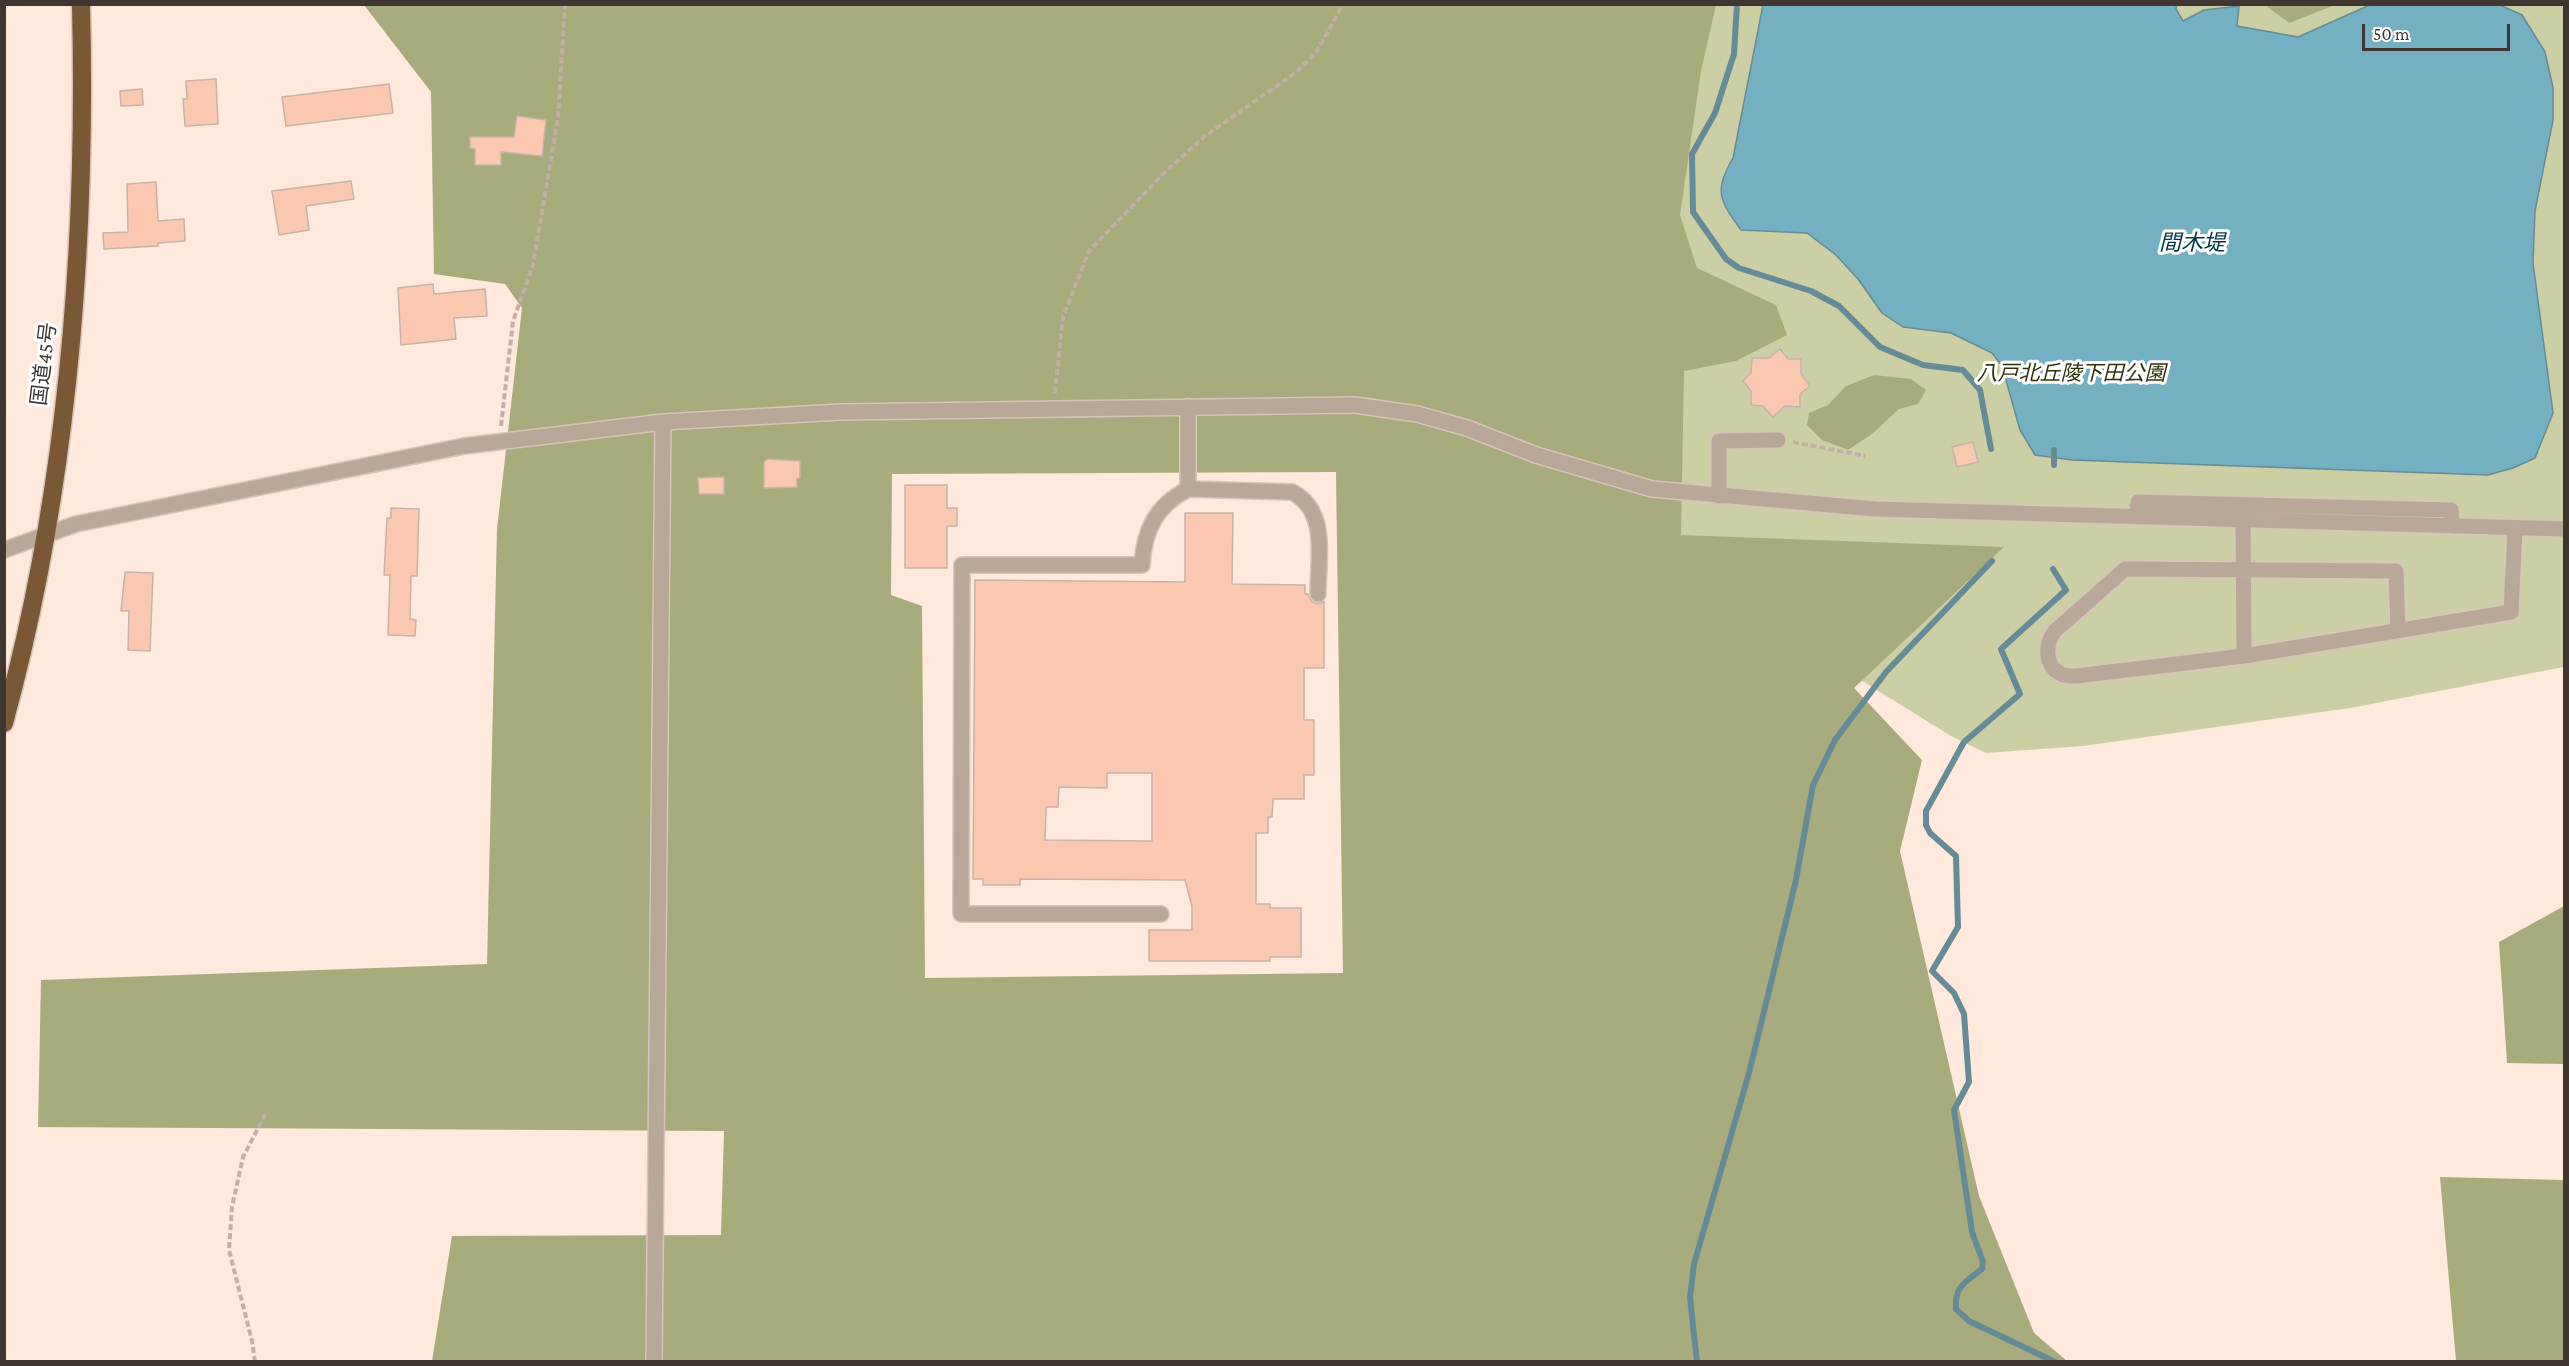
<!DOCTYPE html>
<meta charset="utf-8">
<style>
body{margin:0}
#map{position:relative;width:2569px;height:1366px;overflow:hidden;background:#ffe8dc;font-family:"Crimson Pro",serif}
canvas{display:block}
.frame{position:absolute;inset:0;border:6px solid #3f3632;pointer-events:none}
.scale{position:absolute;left:2362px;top:24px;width:148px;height:27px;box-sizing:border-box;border:3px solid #3f3632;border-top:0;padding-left:8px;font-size:18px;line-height:21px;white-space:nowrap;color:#3f3632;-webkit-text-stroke:4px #fff;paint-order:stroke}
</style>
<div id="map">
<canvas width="2569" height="1366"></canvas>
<div class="frame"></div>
<div class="scale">50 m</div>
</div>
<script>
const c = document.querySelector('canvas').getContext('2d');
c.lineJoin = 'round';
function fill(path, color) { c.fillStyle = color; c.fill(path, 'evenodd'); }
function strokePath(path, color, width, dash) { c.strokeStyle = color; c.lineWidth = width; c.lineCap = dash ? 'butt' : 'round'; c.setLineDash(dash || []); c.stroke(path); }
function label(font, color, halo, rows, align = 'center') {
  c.font = font + ' "Crimson Pro","Noto Sans JP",serif'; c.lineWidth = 6; c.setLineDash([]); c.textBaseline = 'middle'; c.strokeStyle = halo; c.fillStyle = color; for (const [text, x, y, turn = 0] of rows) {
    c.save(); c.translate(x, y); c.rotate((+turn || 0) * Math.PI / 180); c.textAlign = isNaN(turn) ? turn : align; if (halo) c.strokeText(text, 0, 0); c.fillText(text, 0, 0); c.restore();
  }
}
const green = new Path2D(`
 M1695 5H2564V667L2350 708 2083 746 1986 753 1951 736 1825 658 1651 573Z`);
const forest = new Path2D(`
 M364 5H1716L1701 71 1680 215 1697 268 1776 305 1787 335 1736 361 1684 371 1681 535 2004 547 1854 688 1922 760 1900 851 1979 1196 2034 1333 2067 1361H432L452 1236 721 1235 724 1131 38 1127 41 980 487 964 497 529 522 308 505 284 434 274 431 92ZM1336 472 1343 973 925 978 922 606 891 595 892 474Z
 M2265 5H2335L2289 23Z
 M1874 375 1911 379 1926 390 1918 404 1899 409 1872 434 1848 450 1822 440 1807 425 1809 413 1828 405 1846 386Z
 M2564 906V1064L2507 1063 2499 942Z
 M2440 1177 2564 1180V1361H2456Z`);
const water = new Path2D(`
 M2177 4 2176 9 2183 21 2204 10 2239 6 2237 26 2298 37 2372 4 2500 5 2522 15 2545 52 2553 88V120L2535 211 2533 263 2553 413 2535 458 2513 468 2488 475 2072 460 2035 455 2020 430 2002 366 1992 353 1951 333 1903 327 1882 313 1858 279 1836 255 1807 233 1741 230C1719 200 1714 191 1733 158L1763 5Z`);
const stream = new Path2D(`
 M1737 4 1734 54 1715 113 1692 154 1693 212 1726 259 1739 268 1811 291 1839 306 1880 347 1923 365 1963 370 1980 390 1991 449
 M2054 465V450
 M2053 569 2066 590 2001 649 2020 694 1964 742 1926 811V825L1930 833 1956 856 1958 927 1932 971 1954 993 1964 1014 1969 1082 1954 1110 1972 1232 1983 1262 1982 1269C1965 1282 1954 1287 1956 1309L1969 1321 2055 1362
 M1697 1362 1690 1298 1694 1264 1749 1073 1796 880 1813 785 1835 740 1886 672 1992 561`);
const building = new Path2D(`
 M216 79 218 124 185 126 183 99H187L186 81Z
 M389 84 393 113 286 126 282 97Z
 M142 89 143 105 121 106 120 91Z
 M517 116 546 120 542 156 501 152V165H475V149L470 148V137H514Z
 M351 181 354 199 306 206 309 230 279 235 272 191Z
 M156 182 158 221 184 219 185 241 158 243V246L104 249 103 233 128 232 127 184Z
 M433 284 434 294 485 289 487 316 454 318 456 339 401 345 398 288Z
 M1780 349 1788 359H1801V374L1810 386 1800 394V407L1785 406 1773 417 1763 406 1751 405V391L1743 381 1751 373 1752 358H1769Z
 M1973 442 1978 462 1957 467 1952 447Z
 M767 459 800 461V478H797V487L764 488V462Z
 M724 477V494H699L698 478Z
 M905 485H947V508H957V526H947V568H905Z
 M391 508 419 509 417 576H411L410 619 416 620 415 636 388 635 390 575H384L387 518H391Z
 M1185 513H1233L1232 584 1305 585V594H1308L1312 602 1318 604 1324 601V668H1304V720H1314V775H1304V799H1273L1272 817H1268V833H1256V904H1270V908H1301V957H1270V961H1149V930H1192V906L1185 880 1020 879V885H983V879H973L975 580 1185 582ZM1107 773H1152V841L1045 840 1046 807H1058L1059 787 1107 788Z
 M125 572 153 573 150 651 128 650 129 611H121Z`);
const path = new Path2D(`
 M1055 393 1063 317 1089 251 1164 173 1205 136 1295 73 1316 53 1343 4
 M501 426 513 321 533 265 558 118 565 4
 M1793 442 1865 456
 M255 1362 252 1341 229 1250 232 1207 243 1157 267 1111`);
const minor = new Path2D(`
 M1188 407V489L1292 492C1329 511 1318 558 1318 594
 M1719 496V441L1778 440
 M2137 517 2138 502 2451 510 2452 526
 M2243 520 2244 656
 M4 550 76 524 464 446 663 422 841 412 1355 405 1417 414 1467 428 1536 455 1652 489 1875 509 2564 529
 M2398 630 2396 571 2125 569 2055 631C2045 643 2044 666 2061 674 2065 676 2072 676 2076 676L2244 656 2511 612 2515 528
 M1161 914H961L962 565H1142C1144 530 1156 506 1188 489
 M654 1362 663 422`);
const highway = new Path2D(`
 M4 723C68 490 87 245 81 4`);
const streetNames = [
 ["国道45号",44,364,-83]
];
const parkNames = [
 ["八戸北丘陵下田公園",2071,374]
];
const waterNames = [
 ["間木堤",2192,243]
];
fill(green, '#cbcfa3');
fill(forest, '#a8ac7c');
fill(water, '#74b0c1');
strokePath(water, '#648b96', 1.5);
strokePath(stream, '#648b96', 6);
fill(building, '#fac9af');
strokePath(building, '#c9b3a8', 1.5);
strokePath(minor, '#d9c4ba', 18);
strokePath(highway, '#d9c4ba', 21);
strokePath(path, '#c2b0a6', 4, [6, 3]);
strokePath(minor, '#b9a898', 15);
strokePath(highway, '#7a5836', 18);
label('21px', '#3f3632', '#fff', streetNames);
label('italic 21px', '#30310a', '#fff', parkNames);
label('italic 22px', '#003744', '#fff', waterNames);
</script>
